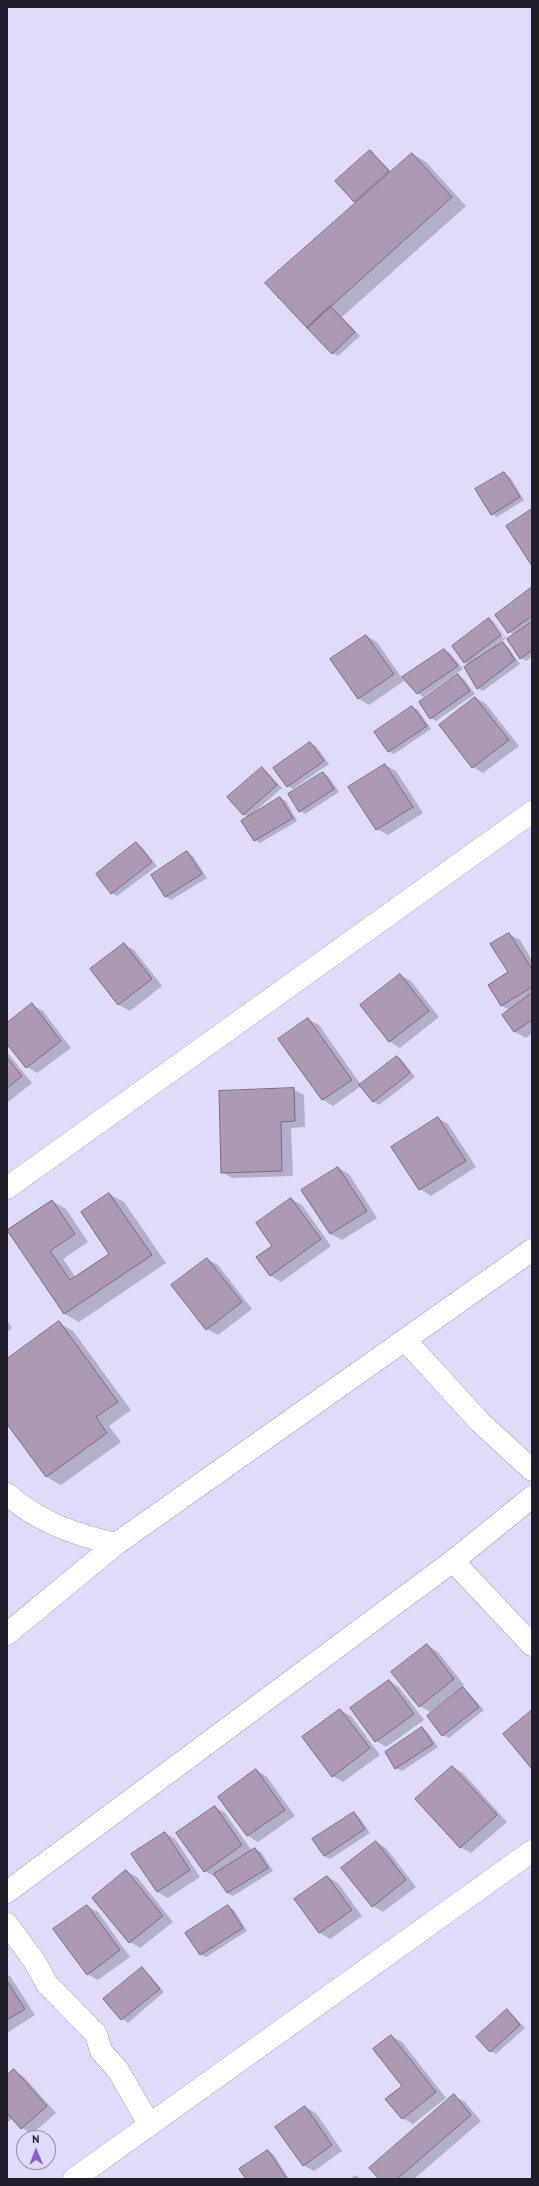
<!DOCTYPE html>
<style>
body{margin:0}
#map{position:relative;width:539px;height:2186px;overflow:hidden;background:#dfdbfb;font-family:"PT Sans",sans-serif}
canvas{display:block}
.frame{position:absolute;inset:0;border:8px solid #201e2a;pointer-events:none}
.north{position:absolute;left:16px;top:2130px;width:40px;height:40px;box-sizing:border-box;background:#dfdbfb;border:1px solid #938fa7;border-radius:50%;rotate:359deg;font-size:11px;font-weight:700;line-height:16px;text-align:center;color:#201e2a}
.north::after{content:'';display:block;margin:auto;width:14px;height:18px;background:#905bd4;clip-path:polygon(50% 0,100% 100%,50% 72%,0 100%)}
</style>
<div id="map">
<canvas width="539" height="2186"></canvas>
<div class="frame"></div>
<div class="north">N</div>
</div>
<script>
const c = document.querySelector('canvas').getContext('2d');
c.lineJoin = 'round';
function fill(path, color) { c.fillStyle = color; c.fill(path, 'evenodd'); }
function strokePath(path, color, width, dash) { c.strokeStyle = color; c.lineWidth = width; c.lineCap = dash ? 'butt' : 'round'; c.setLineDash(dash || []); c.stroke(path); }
const shadow = new Path2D(`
 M370 151 392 172 412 154 426 162 466 206 342 317 360 336 338 356 333 353 266 284 357 203 355 201Z
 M504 473 510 477 524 500 497 517 492 514Z
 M532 589V657L526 661 521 658 515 635 509 632Z
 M489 619 495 623 506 638 496 646 503 643 508 647 520 664 483 691 477 688 469 665 465 662 453 646ZM491 623H494L505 638 504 639Z
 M366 636 377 642 404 681 369 705 359 699 332 660Z
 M444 650 450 653 463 669 423 697 418 693Z
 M458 676 464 679 475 694 436 721 431 718Z
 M476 698 486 704 519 746 483 773 473 767Z
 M412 707 418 710 431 729 394 754 388 751Z
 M310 743 316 746 329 764 293 789 288 786Z
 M385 765 396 771 423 813 388 835 377 829Z
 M262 768 267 772 282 788 252 814 280 798 286 801 297 821 260 843 255 840 249 818 243 814Z
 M323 773 328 776 339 792 305 814 300 811Z
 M136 844 142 847 157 866 117 896 112 893Z
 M187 853 193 856 207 878 171 900 166 897 152 875Z
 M509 934 520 940 532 960V1033L526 1038 515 1032 503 1015 510 1010 502 1006 489 985 509 972Z
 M124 944 134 950 162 986 130 1011 119 1005 92 969Z
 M400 975 411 981 439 1017 400 1048 389 1041Z
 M32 1005 43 1011 71 1048 37 1073 27 1067 7 1042V1024Z
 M308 1019 319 1025 361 1085 397 1057 402 1060 415 1077 379 1105 373 1101 361 1086 333 1106 322 1099Z
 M7 1052 32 1083 7 1103Z
 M293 1089 304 1095 305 1127 291 1128 293 1176 232 1178 222 1172Z
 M438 1118 448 1124 476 1167 431 1196 420 1189 392 1147Z
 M338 1168 349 1174 377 1218 342 1240 331 1234 303 1190Z
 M109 1194 124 1202 166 1263 79 1322 65 1314 8 1231 52 1201 66 1209 88 1242 63 1259 76 1278 111 1254Z
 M291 1199 302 1205 331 1246 281 1282 271 1276 258 1257 273 1246Z
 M207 1259 218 1265 252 1309 218 1335 207 1329Z
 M7 1321 12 1328 7 1332Z
 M59 1323 73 1331 131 1410 109 1426 121 1442 61 1485 47 1477 7 1422V1360Z
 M427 1645 438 1652 464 1685 461 1688 468 1692 484 1710 449 1738 443 1735 459 1692 458 1691 430 1712 420 1706Z
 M389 1681 399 1687 424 1720 386 1747 376 1741Z
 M340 1710 351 1716 380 1755 343 1782 333 1776Z
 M422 1728 427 1731 438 1747 402 1771 396 1768Z
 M453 1767 463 1773 507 1822 471 1853 460 1847Z
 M256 1770 267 1777 295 1816 258 1842 248 1836Z
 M215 1807 225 1813 252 1851 255 1849 261 1852 273 1871 233 1896 227 1893 217 1876 215 1877 205 1871Z
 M354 1814 359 1817 370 1833 330 1859 324 1856Z
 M165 1833 175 1839 200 1877 168 1898 157 1892Z
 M376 1842 386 1848 416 1887 383 1912 373 1906Z
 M126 1871 137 1877 173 1922 140 1948 130 1942Z
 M328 1877 338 1883 362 1916 330 1939 320 1933 296 1900Z
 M87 1906 98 1912 130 1957 98 1980 87 1974Z
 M228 1906 234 1910 247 1931 206 1957 200 1954Z
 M142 1968 147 1972 164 1992 128 2023 122 2019 105 1999Z
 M7 1975 10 1976 35 2015 7 2033Z
 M507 2011 512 2014 525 2028 496 2054 490 2051Z
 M391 2036 402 2042 446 2098 413 2124 402 2118 404 2086Z
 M14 2071 24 2077 56 2113 32 2134 22 2128 13 2118 7 2123V2077Z
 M454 2096 465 2102 481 2121 414 2179H380Z
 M305 2107 316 2113 342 2151 314 2171 303 2165Z
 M268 2151 274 2155 289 2179H247Z
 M355 2175 361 2179H351Z`);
const building = new Path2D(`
 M370 150 389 171 354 202 335 181Z
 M412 153 452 197 307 328 265 283Z
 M330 306 355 332 332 354 307 328Z
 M504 472 520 497 491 515 475 489Z
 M532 509V566L506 526Z
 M532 587V616L508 633 495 615Z
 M489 618 501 635 464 663 452 646Z
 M532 622V650L520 659 507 639Z
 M366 635 394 674 358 699 330 659Z
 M503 642 515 660 477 689 464 667Z
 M444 649 458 666 417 694 402 677Z
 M458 674 470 691 430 719 419 702Z
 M475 697 509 740 472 768 439 725Z
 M412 706 427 726 388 752 374 732Z
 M310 742 324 761 287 787 273 768Z
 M385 764 413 807 376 830 348 787Z
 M262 767 277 785 243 815 227 797Z
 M323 772 334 789 299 812 288 794Z
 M280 797 293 818 254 841 241 821Z
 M136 842 152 862 111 894 96 874Z
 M187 851 202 874 165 897 151 875Z
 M509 933 532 969V987L501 1006 488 985 508 972 490 944Z
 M124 943 152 979 118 1005 90 969Z
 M400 974 429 1011 389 1042 360 1005Z
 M532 993V1020L514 1032 502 1015Z
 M32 1003 61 1041 26 1068 7 1044V1023Z
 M308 1018 352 1080 322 1100 278 1039Z
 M397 1056 410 1073 373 1102 359 1085Z
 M7 1058 22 1076 7 1088Z
 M294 1088 295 1121 281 1122 282 1171 221 1173 219 1091Z
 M438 1117 466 1161 419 1190 391 1147Z
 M338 1167 367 1211 330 1234 301 1190Z
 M109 1193 152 1255 64 1314 7 1230 52 1200 75 1234 50 1251 70 1280 109 1254 81 1212Z
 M291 1198 321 1239 270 1276 256 1257 272 1246 256 1223Z
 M207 1258 242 1302 206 1330 171 1285Z
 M59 1321 118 1402 96 1417 107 1433 46 1477 7 1424V1359Z
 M427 1644 454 1679 419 1707 391 1672Z
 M389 1680 414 1714 375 1742 350 1708Z
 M463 1687 479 1707 442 1736 427 1716Z
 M340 1709 370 1748 332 1777 302 1737Z
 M532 1710V1769L503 1734Z
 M422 1727 433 1744 395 1769 385 1752Z
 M452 1766 497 1815 460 1848 415 1799Z
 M256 1769 285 1810 247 1836 218 1797Z
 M215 1806 242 1845 204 1872 176 1833Z
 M354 1812 365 1829 324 1856 312 1839Z
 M165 1832 190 1870 157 1892 131 1854Z
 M376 1841 406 1880 372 1907 341 1868Z
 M255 1848 268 1868 227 1893 214 1874Z
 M126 1870 163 1916 129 1943 92 1898Z
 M327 1876 352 1910 319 1933 294 1899Z
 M87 1905 120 1950 87 1975 53 1929Z
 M228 1905 243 1928 200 1955 185 1933Z
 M142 1967 160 1989 121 2020 103 1999Z
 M7 1981 25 2009 7 2020Z
 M507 2009 520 2025 490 2052 476 2037Z
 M391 2035 436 2092 402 2119 385 2099 402 2086 373 2049Z
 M14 2069 47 2106 21 2129 7 2113V2075Z
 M454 2094 471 2115 397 2179H379L369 2168Z
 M305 2106 332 2145 303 2166 275 2127Z
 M268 2150 287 2179H246L239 2169Z`);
const minor = new Path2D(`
 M7 1188 532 812
 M406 1341 480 1422 532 1470
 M7 1494C38 1522 76 1535 116 1544
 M453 1561 532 1497
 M7 1634 116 1544 532 1250
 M7 1892 453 1561 532 1645
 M7 1924 35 1962 47 1984 96 2034 101 2051 118 2070 149 2124
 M74 2179 532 1851`);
fill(shadow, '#0003');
fill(building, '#ae99b3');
strokePath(building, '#7c6881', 1);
strokePath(minor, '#a4a0be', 23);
strokePath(minor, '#fff', 22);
</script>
